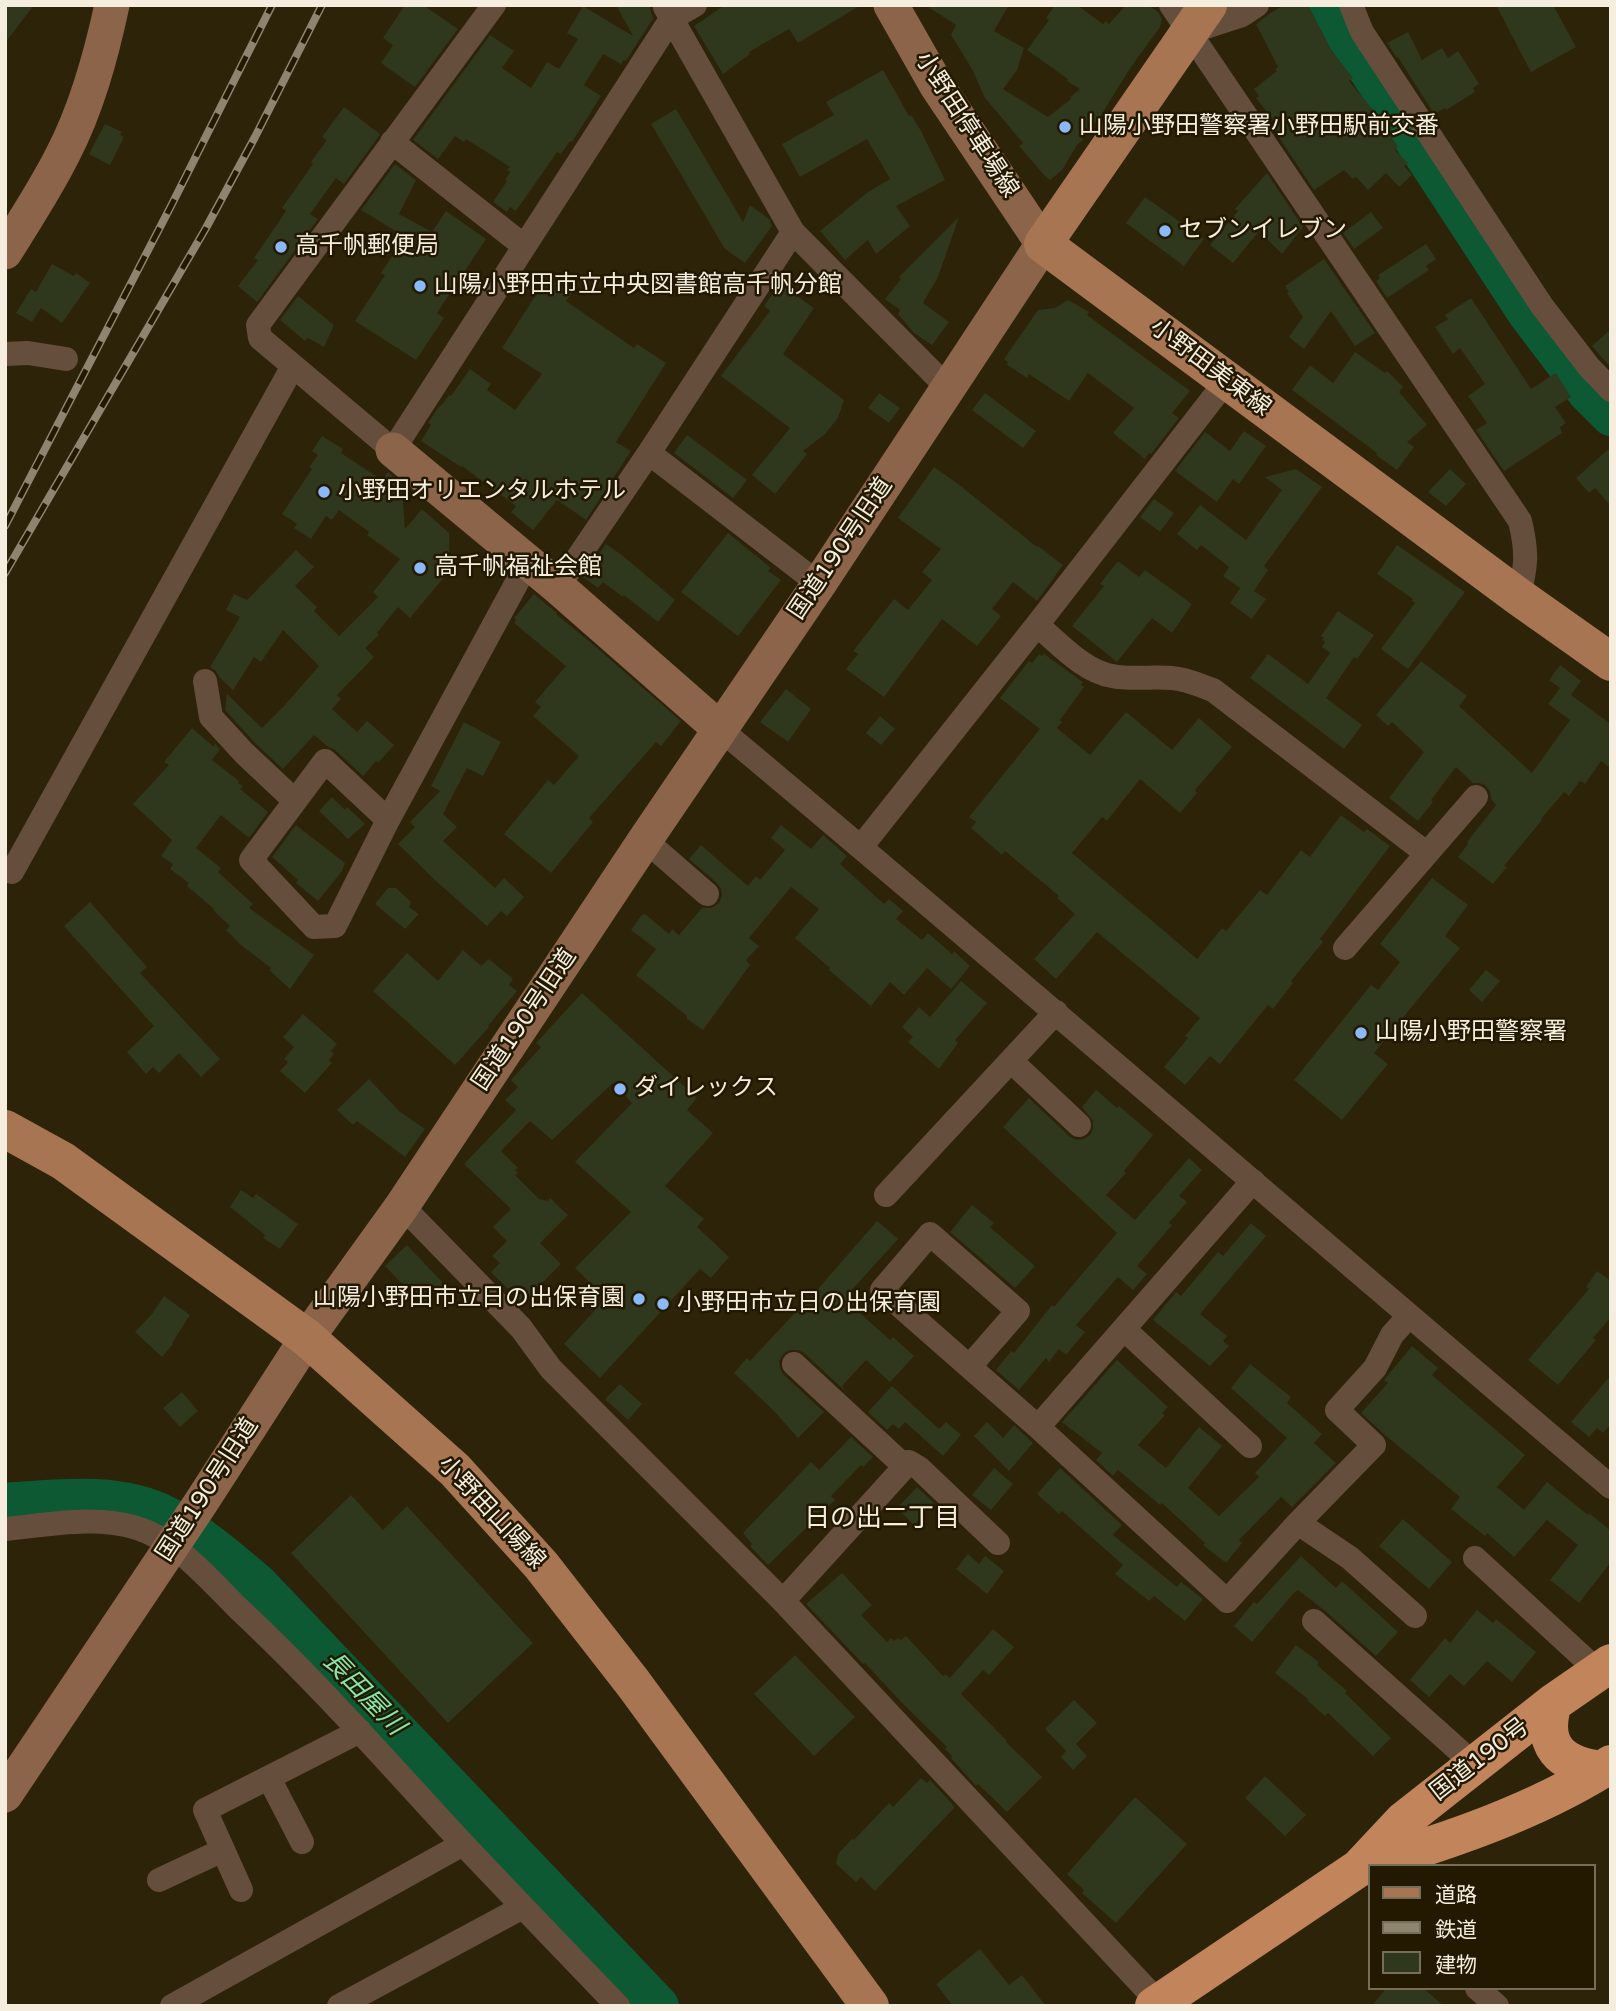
<!DOCTYPE html>
<meta charset="utf-8">
<style>
body{margin:0}
#map{position:relative;width:1616px;height:2011px;overflow:hidden;background:#2d2309;font-family:"Varela Round","Noto Sans JP",sans-serif}
canvas{display:block}
.frame{position:absolute;inset:0;border:7px solid #f5eedf;pointer-events:none}
.legend{position:absolute;left:1368px;top:1864px;width:228px;height:126px;box-sizing:border-box;background:#231901;border:2px solid #776e5a;margin:0;padding:9px 12px;list-style:none;font-size:21px;color:#f5eedf}
.legend li{display:flex;align-items:center;gap:14px;height:35px}
.legend b{width:35px;border:2px solid #776e5a}
</style>
<div id="map">
<canvas width="1616" height="2011"></canvas>
<div class="frame"></div>
<ul class="legend">
<li><b style="height:9px;background:#a87553"></b>道路</li>
<li><b style="height:9px;background:#8e8571"></b>鉄道</li>
<li><b style="height:19px;background:#2f371d"></b>建物</li>
</ul>
</div>
<script>
const c = document.querySelector('canvas').getContext('2d');
c.lineJoin = 'round';
function strokePath(path, color, width, dash) { c.strokeStyle = color; c.lineWidth = width; c.lineCap = dash ? 'butt' : 'round'; c.setLineDash(dash || []); c.stroke(path); }
function fill(path, color) { c.fillStyle = color; c.fill(path, 'evenodd'); }
function label(font, color, halo, rows, align = 'center') {
  c.font = font + ' "Varela Round","Noto Sans JP",sans-serif'; c.lineWidth = 5; c.setLineDash([]); c.textBaseline = 'middle'; c.strokeStyle = halo; c.fillStyle = color; for (const [text, x, y, turn = 0] of rows) {
    c.save(); c.translate(x, y); c.rotate((+turn || 0) * Math.PI / 180); c.textAlign = isNaN(turn) ? turn : align; if (halo) c.strokeText(text, 0, 0); c.fillText(text, 0, 0); c.restore();
  }
}
const river = new Path2D(`
 M1326 5 1528 314 1587 392 1611 416
 M5 1503C56 1499 122 1491 168 1517 201 1535 230 1560 258 1584L659 2006`);
const building = new Path2D(`
 M5 5H34L5 43Z
 M405 5H423L458 29 415 87 381 63 393 45 383 38Z
 M616 5H649L653 19 625 62 624 59 621 64 603 54 584 85 601 96 572 142 570 141 561 154 557 152 516 211 510 207 507 212 493 202 507 181 505 180 510 172 507 170 510 167 466 139 464 142 455 136 438 159 413 140 490 35 514 51 502 68 531 88 547 62 559 69 578 39 567 33 583 6 633 36Z
 M725 5H861L798 43 789 29 749 52 750 54 723 74 694 26Z
 M925 5H1009L994 31 1024 48 1017 70 1003 89 1048 117 1071 99 1070 97 1080 89 1067 81 1068 79 1027 50 1049 20 1046 18 1055 5H1077L1103 24 1106 21 1109 24 1126 5H1148L1158 12 1162 19 1160 27 1131 67 1098 120 1080 135 1083 140 1077 145 1062 170 1050 180 1043 174 1019 146 1023 143 985 98 972 69 951 35 956 25Z
 M1284 5H1308L1332 51 1353 78 1349 81 1375 112 1398 147 1395 150 1408 163 1404 166 1412 175 1399 187 1386 173 1368 190 1356 177 1353 179 1344 170 1314 190 1270 124 1274 121 1256 98 1259 96 1254 89 1277 71 1275 69 1278 67 1256 24 1269 14Z
 M1496 5H1553L1576 47 1531 72Z
 M1408 32 1422 60 1442 48 1448 58 1458 51 1479 84 1473 88 1475 92 1446 110 1445 108 1434 114 1398 57 1397 58 1387 43Z
 M883 70 909 116 911 115 921 131 945 180 896 206 910 226 876 254 868 240 845 260 820 231 868 192 890 179 867 139 800 177 782 144 834 115 826 102Z
 M344 107 380 134 379 136 344 184 336 178 310 214 318 219 257 302 238 286 258 260 254 258 286 211 282 208 313 164 311 162 327 140 322 137Z
 M676 109 743 222 750 205 769 219 772 226 745 263 725 249 651 124Z
 M105 124 122 132 120 135 124 137 110 165 89 154Z
 M395 164 416 180 399 214 432 232 446 211 486 239 437 313 444 318 416 360 355 321 385 275 381 273 397 249 395 248 402 235 361 210Z
 M1267 173 1303 227 1282 254 1259 231 1233 263 1210 245 1238 211 1235 209Z
 M1145 197 1204 239 1184 266 1126 223Z
 M1371 212 1383 228 1354 249 1343 233Z
 M959 217 938 277 923 303 949 322 932 345 914 333 898 314 900 310 885 299 901 279 899 277Z
 M1426 244 1436 259 1426 266 1429 270 1387 298 1376 281 1380 278 1378 275Z
 M1324 259 1375 333 1355 346 1331 311 1304 349 1289 337 1303 317 1287 293 1289 292 1285 286Z
 M52 264 74 276 76 273 90 283 62 323 41 308 32 322 16 313 31 289 36 292Z
 M549 274 574 290 566 301 634 348 637 344 666 363 616 442 631 451 586 520 557 500 533 530 511 512 516 506 462 466 461 467 421 441 431 425 428 423 440 405 441 406 449 395 451 396 470 369 491 384 487 390 515 410 542 374 502 348Z
 M780 284 814 308 783 354 844 400 838 418 825 434 803 451 807 454 775 494 752 475 790 428 721 376 770 311 764 306Z
 M298 296 334 325 324 347 308 338 305 341 280 320Z
 M1471 298 1531 389 1556 373 1571 397 1555 407 1566 423 1560 427 1562 433 1504 471 1476 430 1487 423 1468 396 1485 384 1460 348 1453 354 1435 327 1448 319 1445 315Z
 M1068 300 1089 312 1087 315 1190 391 1172 413 1179 418 1151 454 1149 453 1145 459 1113 433 1134 408 1088 373 1069 401 1029 374 1027 378 1006 364 1008 362 1004 359 1038 310 1055 308Z
 M1611 329V368L1592 346Z
 M1355 352 1385 373 1387 371 1403 387 1399 392 1427 425 1407 442 1414 447 1397 470 1376 455 1377 453 1292 390 1310 365 1333 383Z
 M879 393 900 408 889 423 868 408Z
 M985 393 1036 431 1023 448 972 410Z
 M1244 431 1266 446 1239 484 1233 479 1217 502 1175 471 1205 432 1230 451Z
 M687 435 747 480 733 498 674 453Z
 M322 436 343 449 341 453 382 480 388 472 399 481 402 486 405 529 422 509 449 533 450 570 410 618 398 607 377 633 379 635 365 648 374 657 337 695 341 699 332 709 357 732 367 721 394 745 378 763 376 761 363 776 335 750 327 746 314 735 283 769 255 743 225 710 227 694 262 728 283 707 319 666 283 630 261 662 254 657 233 690 220 678 216 671 210 667 240 617 226 610 234 594 247 600 296 550 314 567 295 586 317 607 314 611 339 636 378 597 373 592 400 559 367 535 369 532 339 510 332 520 326 516 311 539 294 528 297 524 282 514 312 469 309 467 318 455 312 451Z
 M1611 447V506L1595 488 1589 493 1576 478Z
 M934 467 958 484 1037 547 1038 546 1063 565 1037 601 1013 582 992 609 1001 616 977 646 942 619 884 697 846 669 858 654 853 651 894 599 908 610 932 580 922 572 941 549 898 518Z
 M1296 469 1322 487 1264 566 1268 570 1254 591 1266 599 1252 619 1230 603 1240 588 1223 576 1229 567 1201 545 1197 550 1177 534 1200 505 1246 540 1282 490 1265 477Z
 M1450 469 1466 484 1446 506 1428 492Z
 M1154 499 1174 513 1160 532 1140 517Z
 M728 533 771 568 768 571 781 580 738 636 681 592Z
 M606 544 622 555 675 600 658 622 624 595 623 597 603 582 598 588 583 577Z
 M1397 545 1465 592 1408 669 1381 649 1415 603 1412 601 1413 599 1377 574Z
 M1118 561 1139 577 1145 570 1192 604 1172 633 1152 618 1117 662 1072 626 1104 586 1100 584Z
 M534 594 557 613 556 614 589 641 681 721 661 746 656 742 589 818 593 822 551 873 504 834 548 780 554 785 579 756 533 716 541 707 535 702 566 666 514 623 516 620 514 618Z
 M1338 611 1374 635 1357 659 1354 657 1326 698 1362 725 1344 749 1250 678 1268 654 1308 684 1330 653 1322 647 1325 642 1322 640 1324 638 1321 636Z
 M1039 654 1042 656 1044 654 1083 682 1081 685 1084 687 1060 720 1062 722 1057 728 1090 755 1126 712 1172 750 1199 718 1232 747 1195 790 1197 793 1180 813 1140 779 1107 821 1102 817 1072 853 1197 959 1222 928 1226 931 1260 890 1267 895 1301 850 1310 857 1341 815 1364 832 1367 829 1390 846 1320 939 1323 942 1291 981 1293 983 1273 1009 1268 1005 1220 1064 1210 1056 1185 1085 1164 1067 1188 1038 1185 1036 1200 1018 1097 932 1056 979 1034 959 1075 914 1057 898 1059 896 1005 851 1002 855 971 828 976 822 969 817 1040 729 1000 698 1029 661 1032 663Z
 M1421 661 1467 696 1459 706 1532 773 1570 720 1548 704 1560 688 1549 680 1560 665 1581 681 1571 695 1611 724V769L1601 761 1585 784 1580 781 1569 796 1564 792 1541 819 1542 820 1504 866 1507 867 1493 884 1458 857 1468 844 1467 842 1496 805 1491 799 1490 792 1485 785 1479 783H1473L1456 767 1431 800 1433 802 1418 821 1389 798 1424 752 1392 722 1388 726 1376 715Z
 M786 689 811 709 788 742 760 722Z
 M880 716 895 729 881 745 866 733Z
 M464 722 501 742 483 776 467 768 443 814 457 827 443 841 495 888 504 878 524 897 507 916 501 911 487 926 437 882 398 844 415 827 410 822 440 791 431 786Z
 M192 728 214 747 215 743 220 749 212 760 239 781 238 783 243 786 240 789 268 812 249 838 221 815 196 848 221 868 218 872 253 904 249 908 314 955 290 989 269 970 271 968 241 945 226 930 230 926 213 910 214 909 187 886 189 883 170 869 173 864 161 856 172 840 133 804 169 765 164 762Z
 M332 797 345 810 347 807 365 824 348 839 319 811Z
 M296 825 345 863 342 871 318 901 296 883 298 880 272 857Z
 M781 825 811 849 823 835 847 856 840 864 884 904 889 899 903 911 896 919 922 940 928 933 952 954 954 951 970 966 951 989 927 968 904 995 890 982 871 1006 829 970 830 968 795 938 819 909 791 887 749 938 759 946 746 960 750 965 703 1030 687 1019V1016L636 975 656 949 631 930 642 915 645 914 669 934 672 929 679 935 702 908H711L719 903 722 896 721 889 717 883 689 859 701 845 748 886 756 876 760 880 785 850 771 838Z
 M1432 878 1468 905 1445 936 1460 948 1374 1053 1388 1064 1342 1120 1294 1080 1371 985 1378 990 1400 962 1380 944Z
 M388 888H396L411 902 409 907 419 914 405 929 375 904Z
 M90 902 147 967 140 973 220 1059 201 1077 179 1053 159 1073 153 1067 146 1074 127 1052 154 1026 64 926Z
 M463 950 481 966 489 959 513 979 509 985 517 991 488 1026 489 1027 455 1065 373 991 407 953 438 981Z
 M1486 970 1500 981 1482 1002 1469 990Z
 M961 981 987 1003 955 1040 958 1043 939 1069 908 1042 913 1037 902 1027 919 1007 930 1017Z
 M582 993 697 1098 687 1110 713 1133 665 1186 704 1219 697 1227 729 1257 711 1278 700 1269 600 1378 564 1344 606 1298 575 1268 631 1212 575 1162 632 1103 613 1083 552 1140 530 1121 501 1151 518 1168 515 1170 518 1173 515 1175 539 1199 548 1201 550 1198 568 1215 540 1243 561 1264 522 1303 491 1272 500 1263 492 1256 507 1241 493 1227 511 1209 464 1164 516 1110 505 1100 518 1087 511 1080 541 1047 536 1043Z
 M303 1014 337 1044 331 1051 334 1054 329 1060 332 1063 305 1093 280 1071 288 1062 284 1059 294 1047 283 1037Z
 M369 1079 399 1111 425 1129 405 1157 357 1121 353 1125 337 1110Z
 M1096 1090 1117 1108 1119 1106 1153 1135 1124 1171 1126 1173 1106 1195 1135 1220 1189 1158 1202 1170 1179 1196 1187 1202 1169 1223 1172 1225 1137 1266 1147 1274 1133 1290 1118 1277 1076 1325 1085 1332 1066 1355 1059 1349 1049 1362 1046 1358 1019 1390 996 1370 1011 1351 1014 1353 1052 1305 1054 1307 1117 1233 1003 1127 1029 1098 1069 1136 1076 1140 1084 1139 1090 1135 1093 1129V1121L1082 1107Z
 M241 1190 253 1198 256 1194 298 1224 280 1249 263 1238 265 1235 230 1207Z
 M972 1205 994 1223 990 1227 1035 1266 1015 1288 950 1232Z
 M877 1221 898 1239 849 1293 858 1301 853 1307 890 1340 893 1337 914 1356 890 1382 866 1360 842 1386 845 1391 804 1353 798 1350H790L784 1353 779 1361 780 1368 783 1374 824 1412 798 1438 774 1411 734 1373 747 1358 750 1361 804 1303 805 1304Z
 M1251 1223 1266 1236 1200 1314 1227 1336 1223 1341 1229 1346 1210 1366 1153 1320 1176 1292 1181 1296 1218 1252 1223 1256Z
 M407 1245 444 1284 422 1305 385 1266Z
 M1597 1271 1611 1281V1317L1593 1338 1596 1340 1558 1385 1528 1360 1589 1289 1586 1287Z
 M164 1296 190 1315 172 1343 173 1344 162 1357 135 1332 152 1314Z
 M1412 1346 1438 1368 1432 1375 1525 1455 1497 1487 1524 1510 1547 1482 1588 1515 1589 1513 1611 1531V1562L1579 1603 1550 1580 1578 1545 1547 1520 1514 1557 1487 1533 1485 1536 1451 1509 1460 1497 1385 1435 1361 1413 1388 1383 1384 1380Z
 M1117 1360 1168 1407 1162 1413 1165 1415 1138 1445 1166 1468 1199 1427 1222 1446 1188 1488 1219 1516 1259 1477 1255 1473 1287 1438 1231 1388 1250 1364 1291 1397 1287 1403 1322 1434 1314 1443 1336 1463 1292 1507 1281 1497 1239 1540 1242 1543 1226 1563 1203 1545 1205 1543 1162 1503 1160 1505 1118 1470 1113 1476 1096 1460 1102 1453 1062 1422Z
 M1611 1375V1424L1603 1433 1597 1428 1589 1437 1571 1422Z
 M620 1384 642 1404 628 1420 605 1399Z
 M892 1386 939 1429 946 1422 961 1435 943 1456 905 1422 899 1429 893 1424 887 1430 868 1412Z
 M182 1392 198 1411 180 1427 163 1408Z
 M987 1422 1003 1438 1014 1425 1033 1443 1009 1471 974 1436Z
 M851 1437 873 1457 863 1467 861 1465 831 1496 835 1500 768 1565 750 1546 752 1544 743 1533 811 1462 819 1470Z
 M994 1468 1013 1484 991 1510 972 1495Z
 M1060 1468 1122 1525 1113 1535 1177 1587 1181 1582 1203 1599 1185 1621 1154 1596 1149 1601 1115 1574 1123 1565 1062 1511 1059 1514 1037 1494Z
 M917 1487 934 1503 914 1525 897 1508Z
 M351 1495 383 1530 407 1506 533 1643 448 1723 291 1553Z
 M1403 1519 1452 1562 1429 1589 1379 1546Z
 M968 1554 979 1564 985 1556 1004 1571 987 1594 956 1569Z
 M1301 1556 1336 1588 1342 1581 1398 1632 1376 1656 1324 1610 1298 1590 1293 1594 1252 1642 1234 1626 1254 1602 1257 1604Z
 M842 1573 872 1605 861 1615 887 1642 891 1638 894 1641 898 1638 901 1640 906 1636 943 1676 945 1674 950 1678 993 1629 1014 1647 989 1675 983 1670 961 1694 1007 1741 1006 1742 1042 1777 1007 1812 978 1784 976 1786 951 1758 952 1756 945 1749 947 1747 901 1702 865 1663 863 1664 806 1604Z
 M1477 1610 1493 1623 1496 1619 1536 1652 1512 1682 1487 1661 1464 1686 1450 1674 1429 1697 1410 1680 1445 1638 1450 1643Z
 M1296 1645 1319 1662 1317 1665 1347 1691 1345 1693 1391 1738 1373 1756 1328 1713 1325 1716 1307 1700 1308 1699 1275 1673Z
 M795 1655 855 1717 814 1756 754 1694Z
 M1074 1700 1097 1723 1076 1744 1087 1756 1073 1770 1061 1757 1066 1751 1045 1729Z
 M1265 1776 1306 1815 1285 1836 1245 1798Z
 M921 1778 927 1783 930 1780 955 1807 875 1891 861 1877 856 1882 836 1864 838 1854 852 1839 854 1840 889 1803 893 1807Z
 M1135 1797 1187 1844 1116 1923 1082 1893 1084 1890 1067 1874Z
 M980 1949 1009 1985 1022 1975 1046 2006H953L936 1984Z
 M1386 1988H1423L1444 2006H1372Z`);
const street = new Path2D(`
 M494 5 258 325 260 338 393 450 671 19 695 5
 M1171 5 1520 521C1528 554 1526 565 1519 597
 M1351 5 1362 32 1542 306 1589 367 1611 390
 M665 7 793 232 948 388
 M1190 32 1242 15 1257 5
 M392 142 524 246
 M5 354 28 353 66 359
 M649 453 819 584
 M558 587 649 453 793 232
 M1037 625C1059 643 1083 671 1112 676 1132 680 1152 676 1172 678 1186 679 1199 685 1213 690L1426 853
 M205 681 211 717 244 753 294 800
 M720 729C1019 979 1313 1235 1611 1487
 M388 820 325 761 251 860 314 927 335 926 388 820 528 562
 M645 840 707 894
 M861 847 1037 625 1227 380
 M5 869 12 872 293 366
 M1345 948 1476 797
 M1011 1061 1079 1125
 M886 1195 1056 1012
 M402 1206 521 1328 551 1369 783 1601 1162 2006
 M1124 1329 1250 1446
 M794 1364 901 1463 909 1462
 M970 1366 1018 1311 930 1234 882 1290 1038 1427 1227 1601 1298 1523 1374 1445 1337 1410 1375 1368 1392 1335 1409 1316
 M1038 1427 1253 1181
 M1298 1523 1350 1558 1415 1616
 M5 1529C48 1525 95 1515 137 1528 177 1540 211 1582 240 1610 319 1684 390 1765 464 1845 515 1899 566 1952 618 2006
 M1475 1558 1598 1671
 M783 1601 909 1462 919 1468 998 1543
 M1314 1621 1474 1764
 M269 1778 302 1842
 M159 1880 223 1850
 M241 1890 205 1810 360 1731
 M1477 1988 1497 2006
 M172 2006 463 1844
 M339 2006 523 1907`);
const secondary = new Path2D(`
 M5 252C25 220 46 188 63 154 87 108 101 56 112 5
 M393 450 558 587 720 729
 M5 1795 200 1504 307 1338 402 1206 645 840 819 584 1043 244 937 86 891 5`);
const primary = new Path2D(`
 M1208 5 1043 244 1519 597 1611 662
 M5 1129 63 1161 307 1338 455 1470 541 1565 633 1683 870 2006`);
const highway = new Path2D(`
 M1553 1703C1540 1746 1560 1765 1602 1770
 M1361 1867C1446 1842 1536 1812 1611 1764
 M1154 2006 1359 1868 1403 1821 1553 1703 1611 1663`);
const rail = new Path2D(`
 M5 526 171 206 272 5
 M5 573 206 228 255 137 322 5`);
const markers = [
 [1065,127,7,"#8abafc"],
 [1165,231,7,"#8abafc"],
 [281,247,7,"#8abafc"],
 [420,286,7,"#8abafc"],
 [324,492,7,"#8abafc"],
 [420,568,7,"#8abafc"],
 [1361,1033,7,"#8abafc"],
 [620,1089,7,"#8abafc"],
 [639,1299,7,"#8abafc"],
 [663,1304,7,"#8abafc"]
];
const streetNames = [
 ["小野田停車場線",966,125,57],
 ["小野田美東線",1210,368,37],
 ["国道190号旧道",841,549,-56],
 ["国道190号旧道",525,1020,-56],
 ["国道190号旧道",208,1490,-57],
 ["小野田山陽線",491,1513,47],
 ["国道190号",1480,1760,-38]
];
const poiNames = [
 ["山陽小野田警察署小野田駅前交番",1079,127],
 ["セブンイレブン",1179,231],
 ["高千帆郵便局",295,247],
 ["山陽小野田市立中央図書館高千帆分館",434,286],
 ["小野田オリエンタルホテル",338,492],
 ["高千帆福祉会館",434,568],
 ["山陽小野田警察署",1375,1033],
 ["ダイレックス",634,1089],
 ["山陽小野田市立日の出保育園",625,1299,"right"],
 ["小野田市立日の出保育園",677,1304]
];
const neighbourhoodNames = [
 ["日の出二丁目",882,1519]
];
const waterNames = [
 ["長田屋川",363,1694,46]
];
strokePath(river, '#0c5933', 40);
fill(building, '#2f371d');
strokePath(street, '#664e3d', 24);
strokePath(secondary, '#8b644a', 35);
strokePath(primary, '#a87553', 38);
strokePath(highway, '#c2855b', 38);
strokePath(rail, '#8e8571', 8);
strokePath(rail, '#231901', 5, [16]);
for (const [x, y, r, color] of markers) { const dot = new Path2D(); dot.arc(x, y, r, 0, 2 * Math.PI); c.fillStyle = color; c.fill(dot); strokePath(dot, '#231901', 2.5); }
label('24px', '#f5eedf', '#231901', streetNames);
label('24px', '#f5eedf', '#231901', poiNames, 'left');
label('26px', '#f5eedf', '#231901', neighbourhoodNames);
label('italic 26px', '#86e6ab', '#231901', waterNames);
</script>
